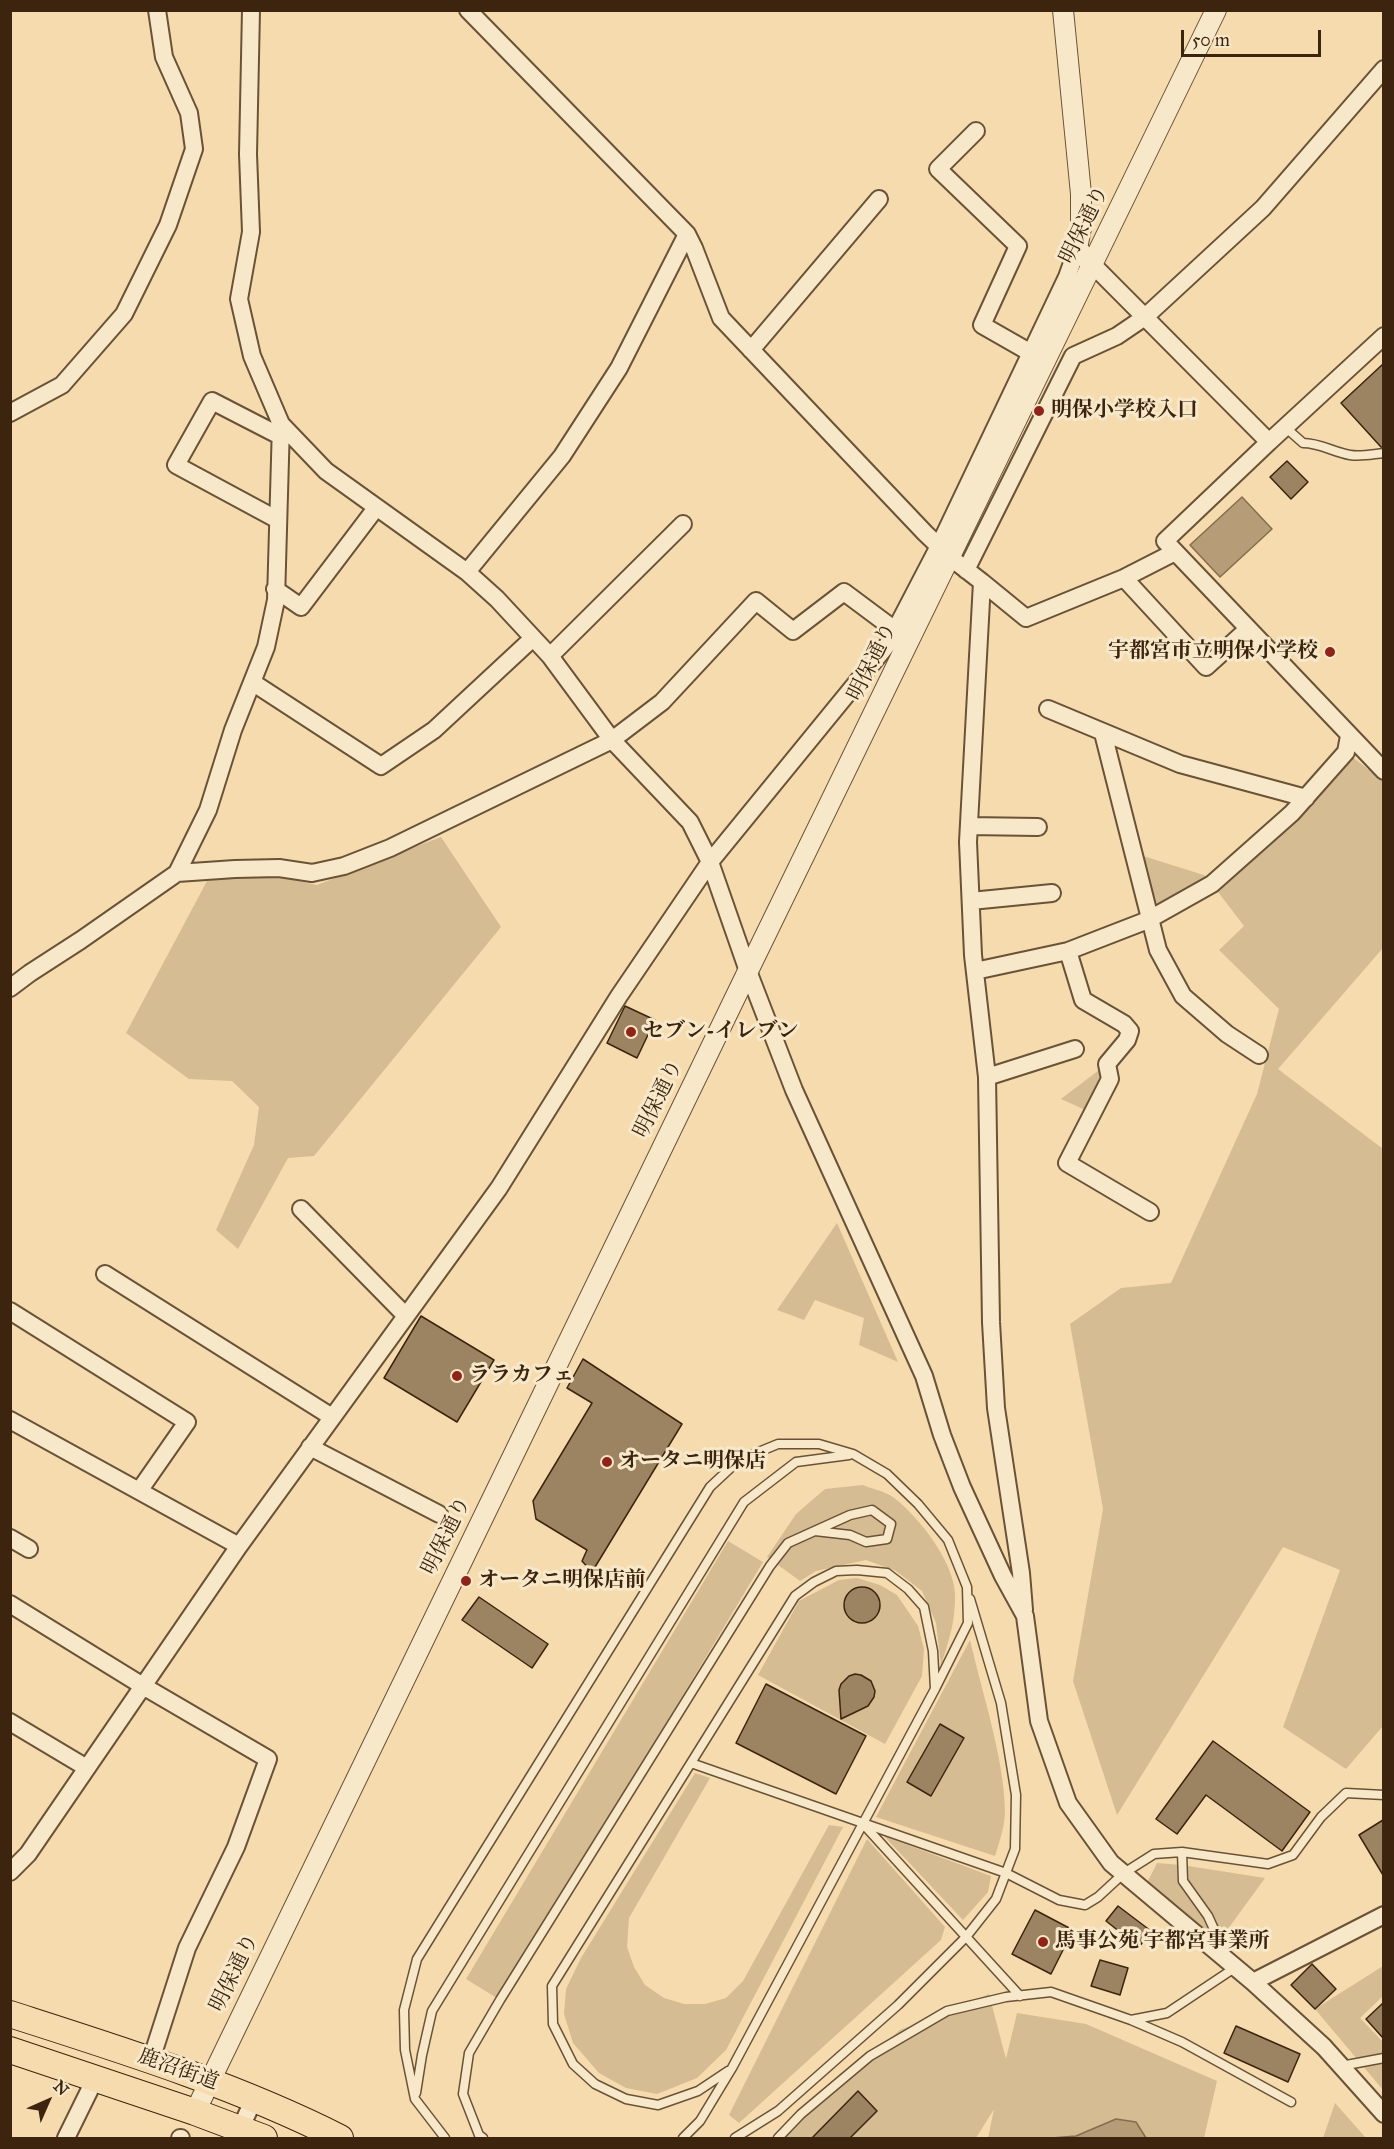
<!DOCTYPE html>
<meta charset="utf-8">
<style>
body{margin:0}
#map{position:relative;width:1394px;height:2149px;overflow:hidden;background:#f5dbae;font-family:"IM FELL Great Primer",serif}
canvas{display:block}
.frame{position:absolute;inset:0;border:12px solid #3c240e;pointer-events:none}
.north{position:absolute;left:18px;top:2071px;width:60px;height:60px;-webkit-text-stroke:4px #f8e8ca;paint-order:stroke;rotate:45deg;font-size:16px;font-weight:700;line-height:24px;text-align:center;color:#3c240e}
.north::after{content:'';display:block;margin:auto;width:21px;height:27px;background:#3c240e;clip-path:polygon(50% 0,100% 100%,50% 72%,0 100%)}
.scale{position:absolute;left:1181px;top:30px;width:140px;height:27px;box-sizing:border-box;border:3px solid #3c240e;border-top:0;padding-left:8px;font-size:18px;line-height:21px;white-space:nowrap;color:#3c240e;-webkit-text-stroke:4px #f8e8ca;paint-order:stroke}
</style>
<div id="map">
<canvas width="1394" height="2149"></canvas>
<div class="frame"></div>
<div class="north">N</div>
<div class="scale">50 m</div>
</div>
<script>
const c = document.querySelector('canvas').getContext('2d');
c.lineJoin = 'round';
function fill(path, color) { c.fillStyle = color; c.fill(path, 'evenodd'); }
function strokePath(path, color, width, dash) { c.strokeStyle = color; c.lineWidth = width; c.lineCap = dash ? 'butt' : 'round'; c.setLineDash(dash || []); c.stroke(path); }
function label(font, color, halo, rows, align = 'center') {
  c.font = font + ' "IM FELL Great Primer","Noto Serif JP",serif'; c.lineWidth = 6; c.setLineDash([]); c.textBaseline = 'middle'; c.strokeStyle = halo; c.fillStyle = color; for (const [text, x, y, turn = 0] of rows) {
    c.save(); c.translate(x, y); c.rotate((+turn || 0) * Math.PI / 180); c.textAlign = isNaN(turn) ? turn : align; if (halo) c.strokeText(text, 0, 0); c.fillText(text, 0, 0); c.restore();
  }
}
const green = new Path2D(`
 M1346 752 1383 781V948L1278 1069 1383 1149V1726L1346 1769 1283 1727 1340 1570 1283 1547 1117 1815 1073 1681 1103 1509 1070 1324 1121 1288 1171 1283 1257 1094 1279 1009 1219 950 1244 926 1212 884Z
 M441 837 501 927 314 1156 288 1158 238 1249 216 1230 254 1145 259 1107 232 1081 189 1079 126 1033 207 881 238 877 274 876 317 885Z
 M1140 855 1210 877 1164 906 1153 901Z
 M1107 1064 1092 1113 1061 1099Z
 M837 1223 898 1362 859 1345 864 1318 815 1300 804 1320 777 1310Z
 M863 1485C872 1489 884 1491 893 1497 918 1516 953 1560 955 1593 956 1619 949 1641 941 1665L936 1623 922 1591 896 1571 866 1560 816 1571 800 1581 767 1557 796 1514 825 1489Z
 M728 1541 763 1562 500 2000 466 1979Z
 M857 1578 880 1585 897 1595 918 1626 924 1649 922 1676 885 1744 758 1675 799 1601 839 1580Z
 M970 1640C982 1693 1004 1757 1005 1811 1005 1826 999 1843 995 1856L876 1817Z
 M695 1773 710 1778 629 1918 627 1947 634 1967 645 1985 664 1998 684 2004H705L726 1998 743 1981 829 1825 843 1827 726 2050 697 2078 657 2094 626 2088 599 2073 573 2043 564 2014 566 1989 581 1958Z
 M884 1836 991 1876 988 1892 963 1920Z
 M867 1839 945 1927 941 1940 739 2123 729 2115Z
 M1157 1863 1182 1865 1265 1878 1225 1933H1207L1147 1883Z
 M1383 1966V1996L1360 2018 1383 2042V2090L1315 2009Z
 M989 1994 1006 2059 1017 2013 1086 2024 1217 2081 1204 2138H988L994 2109 976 2138H772L900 2030Z
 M1335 2103 1366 2138H1323Z`);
const water = new Path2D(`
 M1242 497 1272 529 1220 577 1190 545Z
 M1116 2119 1136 2122 1146 2138H1052L1076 2136Z`);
const building = new Path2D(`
 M1383 364V447H1381L1341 403Z
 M1287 461 1308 482 1291 499 1270 477Z
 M625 1006 655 1020 637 1058 607 1043Z
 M421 1316 494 1360 457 1422 384 1378Z
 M583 1359 682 1424 592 1572 582 1561 587 1550 536 1519 533 1501 592 1403 567 1388Z
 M844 1605a18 18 0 1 1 36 0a18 18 0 1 1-36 0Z
 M479 1597 548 1644 532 1668 462 1620Z
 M855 1674 861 1675 871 1681 875 1691 874 1697 868 1706 841 1719 839 1690 841 1684 849 1676Z
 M766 1684 866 1736 836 1794 736 1743Z
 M940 1724 964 1738 931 1796 907 1782Z
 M1213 1741 1310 1812 1282 1851 1206 1795 1177 1834 1156 1819Z
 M1383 1820V1875L1359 1835Z
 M1118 1906 1151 1931 1139 1947 1106 1921Z
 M1035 1910 1073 1930 1051 1974 1012 1954Z
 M1100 1960 1128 1968 1120 1995 1091 1986Z
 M1312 1964 1336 1989 1315 2009 1291 1985Z
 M1383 2003V2038L1366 2019Z
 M1236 2026 1300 2054 1288 2082 1224 2053Z
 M858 2091 877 2111 849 2139H811Z`);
const service = new Path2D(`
 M1285 427 1303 443C1320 443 1333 452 1350 455 1361 457 1373 454 1384 453
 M691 1763 1006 1873 1059 1900 1085 1905 1098 1897 1124 1873 1154 1854 1182 1852 1268 1864 1293 1855 1321 1817 1346 1793 1384 1795
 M865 1826 1020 1996
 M1182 1852 1183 1881 1208 1916 1218 1938 1214 1948
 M1131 2020 1182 2042 1291 2102
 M1341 2066 1384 2058
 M728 2071 698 2091 658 2105 626 2099 595 2084 573 2064 553 2024 552 1986 795 1596 814 1582 836 1571 857 1570 887 1573 908 1589 924 1607 933 1651 935 1689
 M416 2093 422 2055 432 2011 744 1502 796 1462 849 1455
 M445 2138 415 2099 405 2050 404 2010 417 1959 710 1487 739 1460 778 1444H819L853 1454 887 1474 918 1504 948 1540 967 1587 968 1623 935 1689 732 2068 700 2121 683 2138
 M483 2138 479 2135 463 2094 469 2053 500 2000 770 1566 788 1543 850 1515 872 1510 891 1524 887 1539 866 1542 850 1535 815 1531
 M735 2138 778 2111 898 2005 966 1937 996 1899 1015 1849 1016 1795 1001 1703 970 1599
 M778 2138 801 2114 870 2056 947 2011 1006 1997 1051 1992 1131 2020 1167 2013 1236 1967`);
const minor = new Path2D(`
 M251 10 248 154 251 232 239 299 252 356 281 424 326 471 467 572 497 599 550 656 612 740 690 822 710 862 748 971 794 1090 924 1376 942 1435 962 1487 1003 1576 1025 1616 1039 1721 1068 1803 1111 1863 1253 1982 1324 2047 1384 2114
 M468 10 687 234 694 248 721 318 925 533 951 558 982 582 968 842 973 955 987 1077 991 1322 996 1408 1021 1573 1024 1610
 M976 131 938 169 1018 246 982 325 1031 353
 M1092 264 1269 442 1384 336
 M751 350 879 199
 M10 413 62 385 124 314 168 225 194 149 189 113 164 57 157 10
 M1269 442 1165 541 1384 771
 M278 520 176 465 212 401 280 436
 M966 570 1073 356 1117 336 1145 317 1263 208 1384 69
 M467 572 562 456 619 368 687 234
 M1124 578 1206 667 1248 629
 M982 582 1026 618 1124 578 1175 552
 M275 589 301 607 376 508
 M550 656 683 524
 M252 682 381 766 434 730 533 638
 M1048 709 1180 764 1306 798
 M1103 733 1158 950 1183 996 1227 1034 1259 1055
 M969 826 1038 827
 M177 873 235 869 279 868 312 873 344 866 390 848 612 740 662 702 756 601 793 631 844 592 895 630
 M971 901 1052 893
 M1068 951 1148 920 1212 884 1292 813 1346 752 1349 736
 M975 971 1068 951 1083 1000 1124 1024 1130 1031 1127 1040 1107 1064 1110 1079 1067 1163 1150 1212
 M10 988 30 973 81 940 177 873 208 810 233 730 266 647 276 600 281 424
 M987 1077 1075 1049
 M301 1209 406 1316
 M105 1274 332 1417
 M10 1311 187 1422 139 1491
 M10 1420 239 1546
 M310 1447 439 1514
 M10 1538 29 1549
 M10 1604 143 1686 268 1759 236 1847 187 1948 151 2060
 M10 1722 87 1768
 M10 1872 28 1854 239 1546 499 1188 619 996 710 862 888 644 939 546 1067 277 1077 249
 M1253 1982 1384 1915
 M66 2138 95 2079
 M180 2138H181
 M236 2138 254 2099`);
const tertiary = new Path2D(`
 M1063 10 1081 194V228L1077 249 1092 264
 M195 2112 748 971 1216 10`);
const primary = new Path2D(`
 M10 2014C122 2050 235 2085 340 2138
 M10 2050 195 2112 264 2138`);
const markers = [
 [1039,411,6,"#8f2418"],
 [1330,652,6,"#8f2418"],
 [631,1032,6,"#8f2418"],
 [457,1376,6,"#8f2418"],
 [607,1462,6,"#8f2418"],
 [466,1581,6,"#8f2418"],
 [1043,1942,6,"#8f2418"]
];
const streetNames = [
 ["明保通り",1085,225,-64],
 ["明保通り",873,662,-64],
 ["明保通り",659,1099,-64],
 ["明保通り",447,1536,-64],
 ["明保通り",235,1973,-64],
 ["鹿沼街道",178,2070,20]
];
const poiNames = [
 ["明保小学校入口",1051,411],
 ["宇都宮市立明保小学校",1318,652,"right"],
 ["セブン-イレブン",643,1032],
 ["ララカフェ",469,1376],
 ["オータニ明保店",619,1462],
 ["オータニ明保店前",478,1581],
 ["馬事公苑 宇都宮事業所",1055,1942]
];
fill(green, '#d6bc93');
fill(water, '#b69d78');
strokePath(water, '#856d4e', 1.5);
fill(building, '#9c8361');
strokePath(building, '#3c240e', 1.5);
strokePath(service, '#6a5236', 11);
strokePath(minor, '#6a5236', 20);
strokePath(tertiary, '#6a5236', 22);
strokePath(primary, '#3c240e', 28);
strokePath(service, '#f8e8ca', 8);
strokePath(minor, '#f8e8ca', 16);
strokePath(tertiary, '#f8e8ca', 20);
strokePath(primary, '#f5dbae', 26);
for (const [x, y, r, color] of markers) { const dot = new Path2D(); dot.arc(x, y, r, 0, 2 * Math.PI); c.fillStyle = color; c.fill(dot); strokePath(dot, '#f8e8ca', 2); }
label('21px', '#3c240e', '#f8e8ca', streetNames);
label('bold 21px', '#3c240e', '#f8e8ca', poiNames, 'left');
</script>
